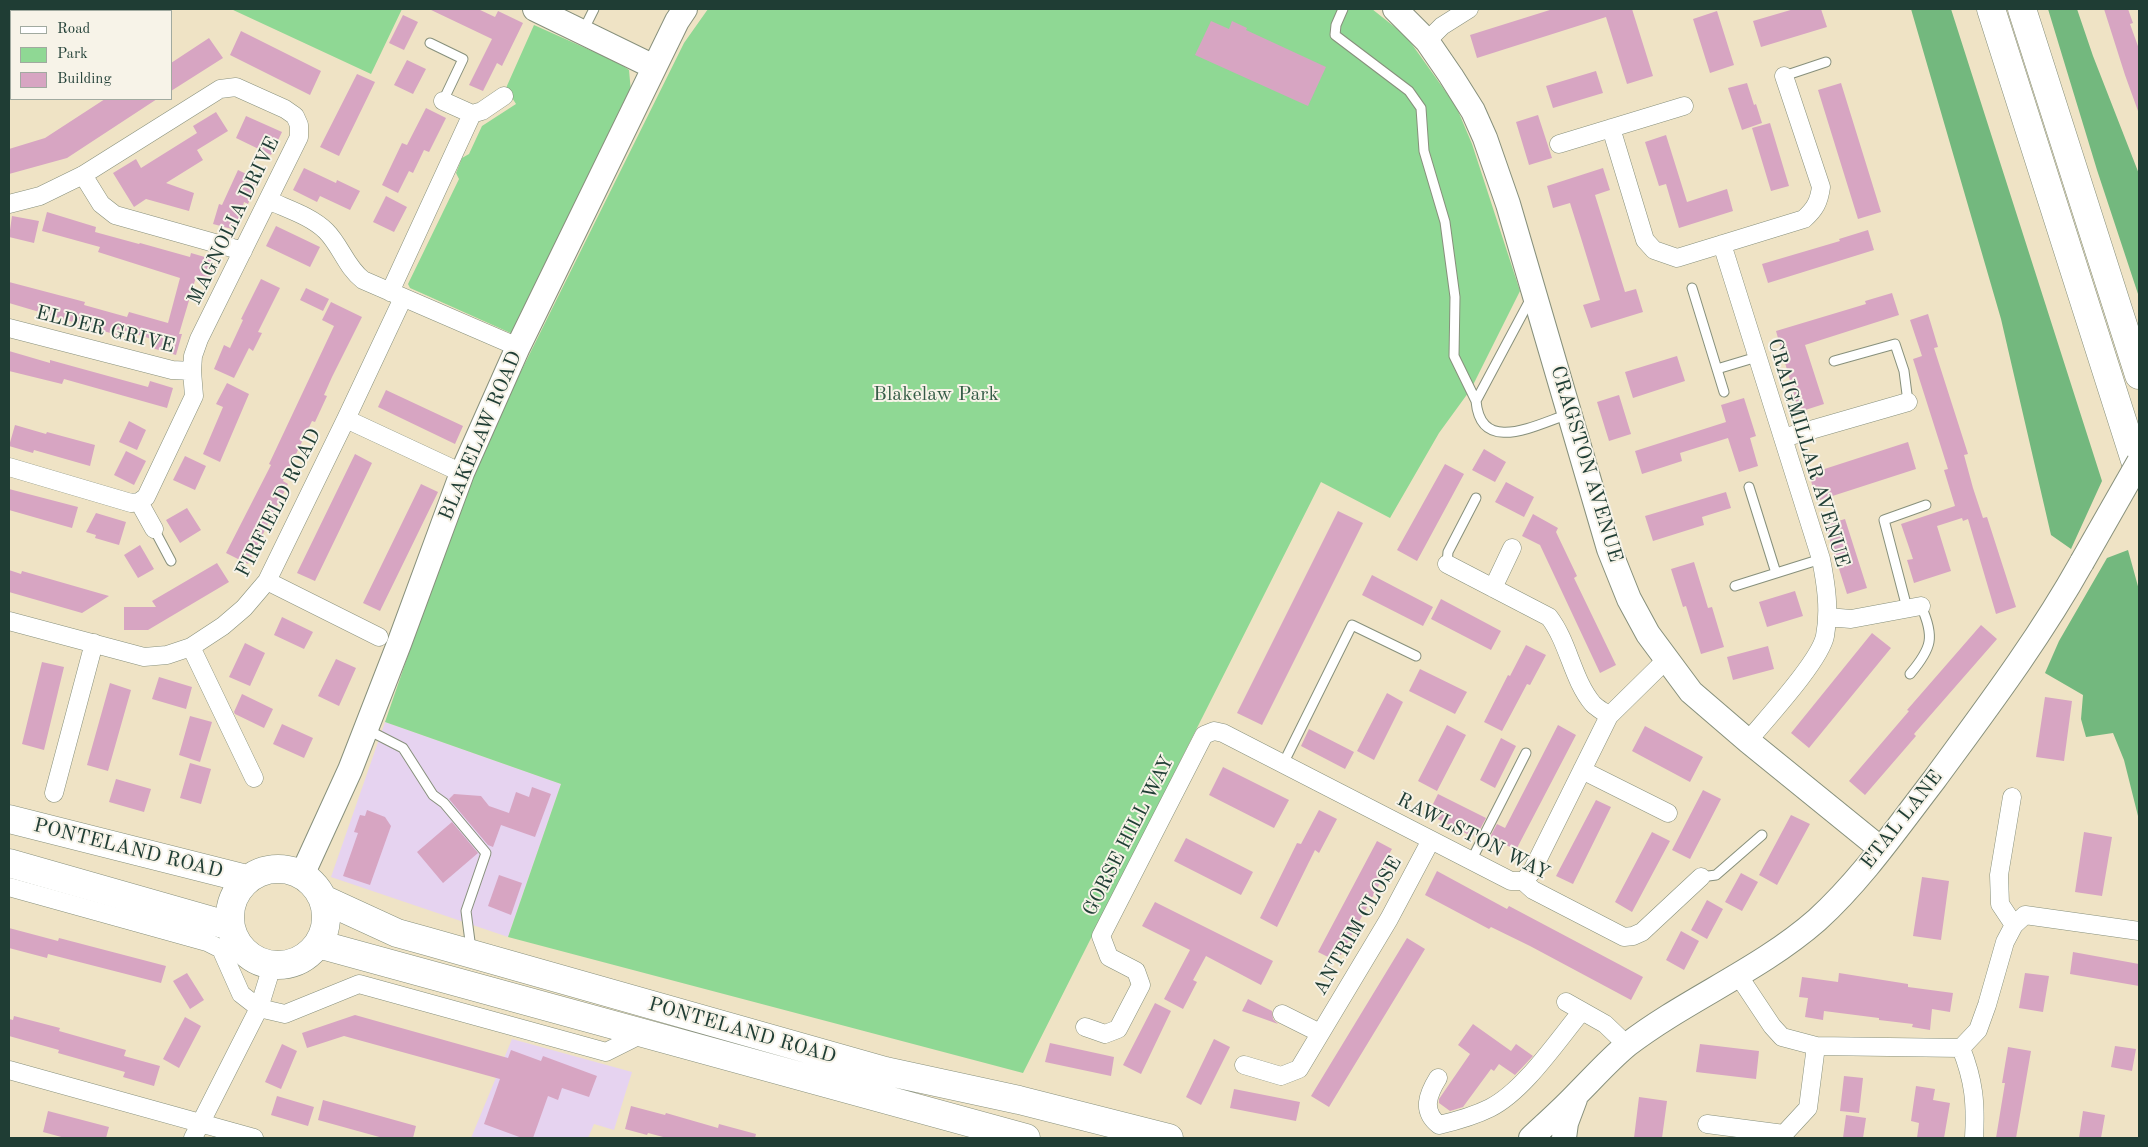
<!DOCTYPE html>
<style>
body{margin:0}
#map{position:relative;width:2148px;height:1147px;overflow:hidden;background:#efe3c5;font-family:"Old Standard TT",serif}
canvas{display:block}
.frame{position:absolute;inset:0;border:10px solid #1f3d34;pointer-events:none}
.legend{position:absolute;left:10px;top:10px;width:162px;height:90px;box-sizing:border-box;background:#f7f3e8;border:1px solid #a1aaa0;margin:0;padding:6px 9px;list-style:none;font-size:15px;color:#1f3d34}
.legend li{display:flex;align-items:center;gap:10px;height:25px}
.legend b{width:25px;border:1px solid #a1aaa0}
</style>
<div id="map">
<canvas width="2148" height="1147"></canvas>
<div class="frame"></div>
<ul class="legend">
<li><b style="height:6px;background:#fff"></b>Road</li>
<li><b style="height:14px;background:#8fd894"></b>Park</li>
<li><b style="height:14px;background:#d7a5c2"></b>Building</li>
</ul>
</div>
<script>
const c = document.querySelector('canvas').getContext('2d');
c.lineJoin = 'round';
function fill(path, color) { c.fillStyle = color; c.fill(path, 'evenodd'); }
function strokePath(path, color, width, dash) { c.strokeStyle = color; c.lineWidth = width; c.lineCap = dash ? 'butt' : 'round'; c.setLineDash(dash || []); c.stroke(path); }
function label(font, color, halo, rows, align = 'center') {
  c.font = font + ' "Old Standard TT",serif'; c.lineWidth = 4; c.setLineDash([]); c.textBaseline = 'middle'; c.strokeStyle = halo; c.fillStyle = color; for (const [text, x, y, turn = 0] of rows) {
    c.save(); c.translate(x, y); c.rotate((+turn || 0) * Math.PI / 180); c.textAlign = isNaN(turn) ? turn : align; if (halo) c.strokeText(text, 0, 0); c.fillText(text, 0, 0); c.restore();
  }
}
const built = new Path2D(`
 M385 722 561 784 508 937 331 877Z
 M512 1039 632 1072 614 1130 594 1124 588 1138H471Z`);
const green = new Path2D(`
 M231 9H402L371 74Z
 M708 9H1372L1406 36 1456 106 1472 144 1520 291 1471 389 1439 433 1390 518 1321 482 1023 1073 508 937 561 784 385 722 472 470 684 43Z
 M534 25 619 63 629 70 631 92 515 335 419 292 410 288 408 284 459 179 456 173 462 158 469 154 482 126 516 104 506 88Z`);
const forest = new Path2D(`
 M1911 9H1951L2102 481 2071 549 2051 535 2001 319Z
 M2048 9H2077L2093 56 2139 174V297L2097 170Z
 M2128 550 2139 590V820L2124 760 2113 733 2086 737 2081 719 2083 695 2045 673 2059 641 2107 558Z`);
const building = new Path2D(`
 M429 9H478L495 17 498 11 523 23 502 66 497 63 483 91 469 85 492 39Z
 M1553 9H1632L1653 76 1627 84 1606 17 1477 58 1470 35Z
 M1794 9H1821L1827 27 1761 47 1753 21Z
 M2104 9H2128L2133 23 2130 24 2139 49V110L2138 111 2125 75Z
 M1717 11 1734 65 1710 73 1693 19Z
 M403 15 418 22 404 50 389 43Z
 M1211 21 1229 29 1232 21 1247 28 1246 30 1326 67 1308 106 1195 55Z
 M241 31 321 71 310 95 230 55Z
 M209 38 223 58 171 91V63Z
 M407 60 426 69 413 94 394 85Z
 M1596 71 1603 93 1553 108 1546 86Z
 M357 74 375 82 339 156 320 147Z
 M1747 83 1754 105 1756 104 1762 123 1742 130 1728 88Z
 M1841 83 1881 212 1858 219 1818 90Z
 M105 99H157L67 158 9 174V149L45 138Z
 M426 108 446 118 429 152 424 150 413 173 409 171 398 193 382 185 402 143 407 145Z
 M216 112 228 131 197 150 203 160 166 183 194 193 189 211 146 199 134 207 113 173 136 159 141 168 197 133 193 126Z
 M1538 115 1552 158 1529 165 1516 122Z
 M246 116 282 132 271 155 236 138Z
 M1770 123 1789 186 1771 191 1752 128Z
 M1666 135 1687 202 1727 189 1733 211 1679 228 1666 184 1659 186 1645 142Z
 M304 168 336 183 337 180 360 191 350 210 320 196 317 202 293 190Z
 M1603 168 1610 190 1595 195 1625 292 1636 289 1643 312 1591 328 1583 305 1600 300 1581 238 1570 203 1553 208 1547 186Z
 M238 170 259 180 248 204 244 202 236 230 213 224 219 204 222 205Z
 M386 196 407 207 394 232 373 222Z
 M47 212 96 227 95 232 139 244 140 243 190 257 191 253 215 260 209 280 196 277 179 334H182L176 355 152 348 155 340 119 329 117 335 9 303V282L85 302 84 305 127 317 129 312 168 323 180 278 98 252 100 247 42 231Z
 M12 216 39 221 34 243 9 237Z
 M276 226 320 247 310 267 266 246Z
 M1868 230 1874 250 1768 283 1762 264 1840 241 1839 239Z
 M261 279 280 288 258 332 262 333 253 351 249 348 234 378 214 369 224 345 230 348 243 320 241 319Z
 M306 288 329 299 323 311 300 300Z
 M1892 293 1899 315 1805 345 1824 404 1799 412 1776 331 1866 304 1865 301Z
 M331 302 362 317 332 377 324 395 327 396 315 422 312 421 283 481 288 484 248 564 226 553 271 465 269 464 334 326 322 320Z
 M1928 314 1938 347 1934 348 1968 454 1964 455 1973 488 1983 518 1987 517 2016 607 1996 614 1968 519 1963 521 1962 518 1937 526 1951 571 1914 583 1907 560 1913 559 1901 524 1955 506 1944 470 1948 469 1913 359 1922 356 1910 320Z
 M9 351 50 363V360L148 387 150 381 173 388 167 408 64 379 62 384 9 371Z
 M1677 356 1685 381 1633 398 1625 372Z
 M227 383 249 394 220 462 203 454 223 407 216 404Z
 M386 390 463 426 455 444 378 407Z
 M1619 395 1631 434 1609 441 1597 402Z
 M1744 398 1756 436 1750 438 1758 466 1739 472 1728 438 1680 453 1682 461 1642 474 1635 451 1726 422 1721 405Z
 M129 421 146 430 137 450 119 442Z
 M15 425 46 434 47 432 95 445 90 466 34 450 33 453 9 446Z
 M1908 442 1916 469 1817 501 1809 474Z
 M1484 449 1506 462 1495 482 1472 470Z
 M126 451 146 461 134 485 114 475Z
 M355 454 372 463 315 581 297 573Z
 M185 456 206 466 195 490 173 480Z
 M1445 464 1464 474 1417 561 1397 550Z
 M1506 482 1534 497 1524 517 1495 502Z
 M421 484 438 492 380 611 363 603Z
 M9 489 78 507 72 528 9 510Z
 M1726 492 1731 508 1702 517 1704 525 1653 541 1645 516Z
 M187 508 201 530 180 543 166 520Z
 M1338 511 1363 523 1262 725 1237 713Z
 M96 513 126 522 119 545 95 538 96 535 86 532Z
 M1533 514 1558 528 1556 532 1577 576 1574 578 1616 665 1600 673 1540 545 1522 536Z
 M1845 519 1867 588 1847 594 1825 525Z
 M140 545 154 569 138 578 124 555Z
 M1694 562 1708 608 1712 607 1724 647 1701 654 1686 606 1683 607 1671 569Z
 M217 563 229 582 148 630H124V607H156L152 601Z
 M9 570 21 574 22 571 109 596 82 613 9 592Z
 M1372 575 1433 607 1423 626 1362 595Z
 M1795 591 1803 616 1767 627 1759 602Z
 M1441 599 1501 631 1491 650 1431 619Z
 M282 617 313 632 304 649 274 635Z
 M1981 625 1997 639 1914 734 1916 736 1865 795 1849 781 1909 711 1907 710Z
 M1872 633 1891 648 1809 748 1791 733Z
 M245 643 265 653 250 686 229 677Z
 M1526 645 1546 655 1530 685 1527 684 1502 731 1484 722 1508 675 1510 676Z
 M1768 646 1774 669 1733 680 1727 657Z
 M336 659 356 668 339 706 318 696Z
 M42 662 64 667 44 750 22 744Z
 M1420 669 1467 692 1455 714 1409 691Z
 M159 677 192 687 186 709 152 699Z
 M110 683 131 690 108 771 87 765Z
 M1387 693 1403 702 1374 760 1357 751Z
 M242 694 273 709 264 728 235 714 234 712Z
 M2045 697 2072 701 2064 761 2036 757Z
 M190 716 212 722 200 762 179 755Z
 M282 724 313 738 304 758 273 744Z
 M1447 725 1466 735 1437 791 1418 781Z
 M1558 725 1576 735 1516 850 1490 837 1497 824 1505 828Z
 M1645 726 1703 757 1690 782 1632 751Z
 M1309 729 1354 752 1345 769 1301 746Z
 M1501 738 1516 746 1495 788 1480 780Z
 M190 763 211 769 201 804 180 798Z
 M1223 767 1289 800 1274 828 1209 795Z
 M116 779 151 789 144 812 109 802Z
 M532 787 551 794 535 837 501 825 493 847 488 845 449 799 454 794 481 796 489 806 509 813 516 792 529 797Z
 M1703 790 1721 799 1690 859 1672 850Z
 M1438 794 1486 818 1479 831 1476 830 1473 837 1428 814Z
 M1596 800 1611 807 1573 884 1556 876Z
 M367 810 385 817 391 826 370 885 343 876 358 833 354 832 360 815 365 816Z
 M1319 810 1337 819 1319 853 1315 850 1309 862 1277 927 1260 918 1297 843 1301 844Z
 M1791 815 1810 824 1777 885 1759 875Z
 M452 822 478 853 443 883 417 852Z
 M1652 832 1670 841 1632 912 1615 902Z
 M2084 832 2112 837 2102 896 2075 892Z
 M1186 838 1253 872 1241 895 1174 861Z
 M1377 841 1392 849 1389 854 1394 857 1341 955 1337 954 1334 960 1318 952Z
 M1437 871 1507 909 1509 906 1643 977 1631 1000 1530 946 1491 927 1489 929 1425 895Z
 M1741 873 1758 882 1742 911 1725 902Z
 M499 875 522 883 511 915 488 906Z
 M1922 877 1949 881 1941 940 1913 936Z
 M1707 900 1723 909 1707 939 1691 930Z
 M1155 902 1273 961 1261 985 1206 956 1193 980 1197 982 1183 1009 1164 999 1190 950 1142 926Z
 M9 928 58 941 59 938 166 966 161 983 48 954 47 958 9 948Z
 M1681 931 1699 941 1684 970 1666 960Z
 M1407 938 1425 949 1329 1107 1311 1096Z
 M2073 952 2139 964V986L2070 974Z
 M187 973 204 1000 190 1009 173 981Z
 M1839 973 1908 984V987L1953 993 1950 1012 1932 1009 1930 1030 1912 1027 1913 1024 1879 1020V1018L1824 1011 1823 1020 1805 1017 1808 998 1799 997 1802 977 1838 982Z
 M2025 973 2049 976 2043 1012 2019 1008Z
 M1248 999 1272 1011 1273 1019 1278 1024 1242 1011Z
 M1155 1003 1171 1011 1141 1074 1123 1065Z
 M355 1015 508 1058 511 1050 541 1061 543 1056 597 1076 589 1097 562 1088 558 1100 548 1096 533 1138H522L484 1124 500 1079 344 1036 307 1048 302 1033Z
 M14 1016 60 1028 59 1031 126 1050 124 1056 160 1066 154 1086 123 1077 125 1072 58 1053 59 1050 9 1036V1019L13 1020Z
 M185 1017 201 1026 179 1068 163 1059Z
 M1473 1024 1511 1051 1516 1044 1533 1056 1515 1075 1499 1064 1494 1071 1491 1069 1463 1107 1450 1111 1439 1103V1099L1470 1054 1458 1045Z
 M1214 1039 1230 1047 1201 1105 1186 1097Z
 M1050 1043 1114 1057 1111 1076 1045 1062Z
 M282 1044 297 1051 281 1089 265 1082Z
 M1700 1044 1759 1051 1756 1079 1696 1072Z
 M2115 1046 2136 1049 2132 1071 2111 1067Z
 M2008 1047 2031 1051 2016 1138H1996L2005 1083H2002Z
 M1844 1076 1863 1078 1859 1113 1840 1111Z
 M1916 1086 1935 1089 1933 1100 1950 1103 1944 1138H1917L1919 1123 1911 1121Z
 M1234 1089 1300 1102 1296 1121 1230 1108Z
 M277 1096 314 1107 308 1126 271 1115Z
 M1639 1097 1667 1101 1662 1138H1634Z
 M323 1100 416 1126 413 1138H383L318 1120Z
 M631 1106 665 1115 666 1113 718 1128 719 1124 756 1134 755 1138H667L648 1133 647 1135 625 1129Z
 M48 1111 109 1127 106 1138H65L43 1132Z
 M2083 1111 2105 1115 2101 1138H2079Z
 M1846 1115 1866 1118 1863 1138H1843Z`);
const lane = new Path2D(`
 M1343 9 1336 25 1335 35 1409 91 1421 108 1424 151 1445 222 1455 297 1454 356 1476 401
 M583 31 594 9
 M430 43 463 59 443 101
 M1784 76 1826 62
 M1692 288 1724 392
 M1531 298 1476 401C1481 456 1537 424 1569 414
 M1834 361 1895 344 1904 371 1908 402
 M1717 369 1757 357
 M1749 487 1776 573
 M154 529 171 561
 M1447 564 1448 552 1476 498
 M1735 586 1821 559
 M1907 608 1884 520 1926 505
 M1910 674C1932 648 1935 637 1921 606
 M366 729 403 748 433 795 444 803 486 853 466 911 471 949
 M1283 764 1352 625 1416 656
 M1471 861 1526 753
 M1701 877 1716 875 1762 835`);
const street = new Path2D(`
 M68 11 72 9
 M1427 41 1442 26 1469 9
 M9 42 11 41
 M443 101 472 114 482 111 504 96
 M1611 128 1645 240 1654 250 1677 258 1804 219C1815 209 1819 202 1821 187L1784 76
 M1559 144 1684 106
 M83 175 101 204 115 215 243 251
 M268 200C287 209 311 216 326 231 341 246 346 267 363 280L518 347
 M9 204 40 196 83 175 220 89 236 87 285 109 295 116 299 125V137L199 339 193 356 192 371 194 396 146 497 139 502 131 503 9 467
 M1722 244 1821 559C1826 584 1830 610 1825 636 1820 661 1766 719 1748 741
 M390 292 472 114
 M9 328 172 370 192 371
 M346 419 462 473
 M1783 438 1908 402
 M139 502 154 529
 M1447 564 1549 617C1569 643 1572 679 1593 704 1597 708 1604 712 1609 716
 M267 581 379 637
 M1493 588 1512 548
 M1827 617 1851 619 1921 606
 M9 621 144 657 167 655 191 647 223 626 244 608 267 581 346 419 403 298
 M191 647 254 778
 M1582 770 1668 813
 M54 793 94 643
 M2012 797 1999 875 2000 904 2014 925
 M1523 881 1531 873 1609 716 1666 660
 M1523 881 1533 890 1624 937 1633 936 1642 932 1701 877
 M9 887 207 942 221 949 241 994 259 1008 285 1014 359 984 606 1052 642 1034
 M1738 975 1772 1026 1782 1037 1816 1046 1961 1048 1978 1030 1987 1005 2005 942 2014 925 2025 915 2139 931
 M1566 1002 1605 1024 1627 1045
 M1282 1014 1320 1033
 M1085 1027 1105 1034 1118 1029 1141 985 1136 971 1109 957 1101 936 1204 735 1214 731 1223 733 1511 881H1523
 M1961 1048C1974 1081 1976 1103 1974 1138
 M1244 1065 1281 1076 1299 1069 1389 919 1431 840
 M9 1070 254 1138
 M1438 1078C1428 1094 1421 1111 1439 1125 1456 1121 1474 1116 1490 1108 1524 1091 1557 1041 1582 1011
 M1707 1124 1784 1134
 M193 1138 259 1008 272 966
 M1784 1138V1134L1808 1108 1816 1046`);
const secondary = new Path2D(`
 M535 9 654 67
 M1395 9 1427 41 1451 76 1473 111 1485 138 1508 204 1609 549 1629 599 1648 634 1691 692 1748 741 1881 849
 M302 875 350 770 399 644 462 473 518 347 677 21 685 9
 M1531 1138C1547 1123 1563 1109 1578 1093 1594 1077 1609 1060 1627 1045 1687 999 1760 970 1817 920 1862 879 1897 828 1934 780 1986 709 2039 639 2082 562
 M1564 1138 1566 1123 1575 1099`);
const highway = new Path2D(`
 M1991 9 2139 473
 M2022 9 2139 375
 M9 819 247 879
 M9 863 230 926
 M230 917a48 48 0 1 1 96 0a48 48 0 1 1-96 0Z
 M323 899 397 933 426 941 885 1071 1019 1100 1169 1138
 M318 944 1026 1138`);
const secondaryBridge = new Path2D(`
 M2082 562 2139 462`);
const streetNames = [
 ["MAGNOLIA DRIVE",234,221,-64],
 ["ELDER GRIVE",105,330,14],
 ["BLAKELAW ROAD",481,436,-67],
 ["CRAIGMILLAR AVENUE",1808,453,73],
 ["CRAGSTON AVENUE",1586,464,73],
 ["FIRFIELD ROAD",279,503,-63],
 ["ETAL LANE",1902,820,-52],
 ["GORSE HILL WAY",1129,836,-63],
 ["RAWLSTON WAY",1473,837,27],
 ["PONTELAND ROAD",128,849,14],
 ["ANTRIM CLOSE",1358,926,-60],
 ["PONTELAND ROAD",742,1031,16]
];
const parkNames = [
 ["Blakelaw Park",936,395]
];
fill(built, '#e6d3f0');
fill(green, '#8fd894');
fill(forest, '#73b87e');
fill(building, '#d7a5c2');
strokePath(lane, '#87907c', 11);
strokePath(street, '#87907c', 19);
strokePath(secondary, '#87907c', 26);
strokePath(highway, '#87907c', 29);
strokePath(lane, '#fff', 9);
strokePath(street, '#fff', 18);
strokePath(secondary, '#fff', 24);
strokePath(highway, '#fff', 28);
strokePath(secondaryBridge, '#87907c', 26, []);
strokePath(secondaryBridge, '#fff', 24);
label('20px', '#1f3d34', '#f7f3e8', streetNames);
label('20px', '#355c47', '#f7f3e8', parkNames);
</script>
